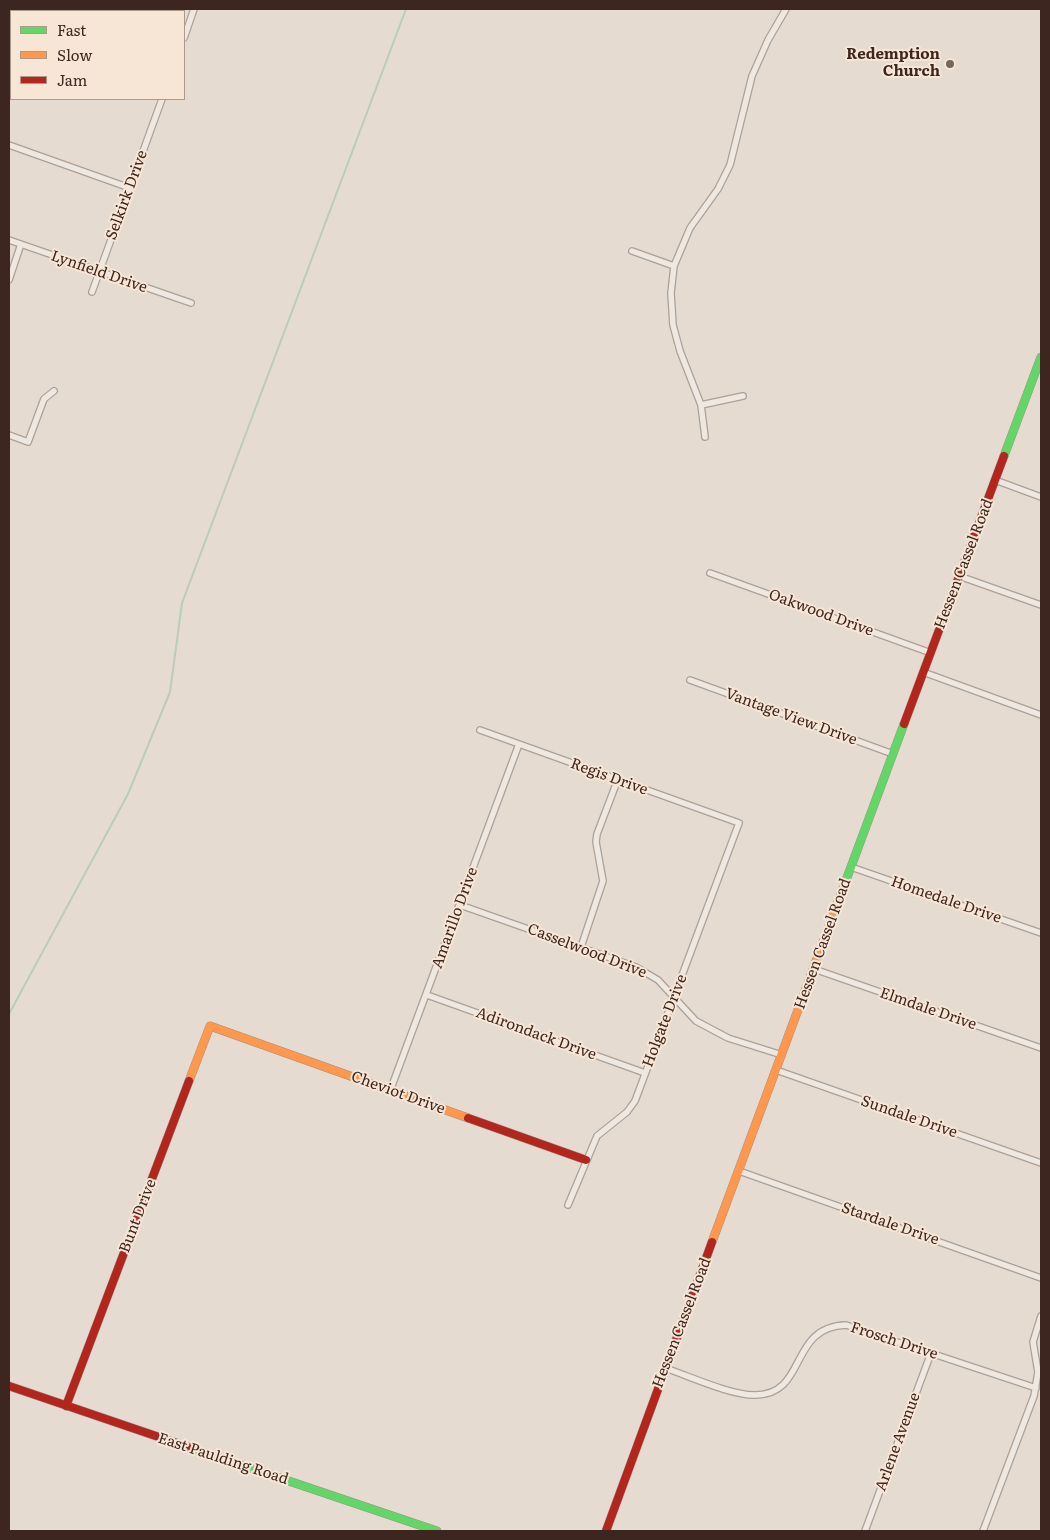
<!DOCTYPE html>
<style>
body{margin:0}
#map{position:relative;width:1050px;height:1540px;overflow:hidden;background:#e6dbd0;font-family:Literata,serif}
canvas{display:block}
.frame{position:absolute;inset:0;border:10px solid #3d261f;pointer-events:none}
.legend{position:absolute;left:10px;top:10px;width:175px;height:90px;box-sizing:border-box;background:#f7e6d6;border:1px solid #ad998d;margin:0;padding:6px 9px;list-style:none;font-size:15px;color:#3d261f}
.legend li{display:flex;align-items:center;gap:10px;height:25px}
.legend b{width:25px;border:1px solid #ad998d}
</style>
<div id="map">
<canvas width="1050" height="1540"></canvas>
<div class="frame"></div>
<ul class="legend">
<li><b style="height:6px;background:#63d668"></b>Fast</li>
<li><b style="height:6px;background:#ff974d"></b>Slow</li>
<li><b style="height:6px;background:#b3261e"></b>Jam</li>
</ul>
</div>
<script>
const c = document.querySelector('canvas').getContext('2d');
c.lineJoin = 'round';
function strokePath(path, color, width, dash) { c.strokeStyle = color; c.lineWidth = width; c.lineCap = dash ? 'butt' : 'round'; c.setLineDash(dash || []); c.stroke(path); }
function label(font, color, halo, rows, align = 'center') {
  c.font = font + ' Literata,serif'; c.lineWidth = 4; c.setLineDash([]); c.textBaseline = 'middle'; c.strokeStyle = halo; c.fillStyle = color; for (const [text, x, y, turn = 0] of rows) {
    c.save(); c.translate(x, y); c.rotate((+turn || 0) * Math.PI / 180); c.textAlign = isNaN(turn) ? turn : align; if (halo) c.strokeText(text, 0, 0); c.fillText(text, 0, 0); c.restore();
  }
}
const stream = new Path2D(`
 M9 1014 128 794 170 692 182 603 406 9`);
const street = new Path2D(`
 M52 9 55 11
 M184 38 194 9
 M9 145 130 188
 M9 240 191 303
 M632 251 674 266
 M9 280 21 244
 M92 292 162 99
 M701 405 743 396
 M9 435 28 442 44 399 54 391
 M705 437 701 405 680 351 673 325 671 293 674 266 690 228 718 189 730 165 752 76 768 40 786 9
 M995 480 1041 497
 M710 573 931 653
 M959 576 1041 605
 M923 672 1041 715
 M690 680 893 754
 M480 730 739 823 635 1101 627 1112 597 1136 568 1205
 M851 867 1041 933
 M460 905 636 967 658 980 696 1021 728 1038 782 1055
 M581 947 603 881 596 842 597 834 618 779
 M814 969 1041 1048
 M427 995 645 1073
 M776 1070 1041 1163
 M390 1091 519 744
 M739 1171 1041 1278
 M665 1368C689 1376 732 1396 756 1395 808 1394 788 1327 846 1325L1036 1388
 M865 1531 931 1353
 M983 1531 1034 1396 1038 1372 1033 1342 1041 1316`);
const fast = new Path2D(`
 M1004 456 1041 357
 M835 910 904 724
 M194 1449 437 1531`);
const slow = new Path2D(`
 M189 1081 210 1026 468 1118
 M712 1242 835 910`);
const jam = new Path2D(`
 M904 724 1004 456
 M468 1118 586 1160
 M9 1386 194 1449
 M66 1406 189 1081
 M606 1531 712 1242`);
const markers = [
 [950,64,5,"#78655d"]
];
const poiNames = [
 ["Redemption",940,55],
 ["Church",940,72]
];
const streetNames = [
 ["Selkirk Drive",127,195,-70],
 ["Lynfield Drive",99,272,19],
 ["Hessen Cassel Road",964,564,-69],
 ["Oakwood Drive",821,613,20],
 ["Vantage View Drive",791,717,20],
 ["Regis Drive",609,777,20],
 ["Homedale Drive",946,900,19],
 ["Amarillo Drive",455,918,-70],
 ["Hessen Cassel Road",823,944,-70],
 ["Casselwood Drive",587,951,21],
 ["Elmdale Drive",928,1009,19],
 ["Holgate Drive",665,1021,-69],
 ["Adirondack Drive",536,1034,20],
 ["Cheviot Drive",398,1093,20],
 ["Sundale Drive",909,1117,19],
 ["Bunt Drive",138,1216,-69],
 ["Stardale Drive",890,1224,19],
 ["Hessen Cassel Road",682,1323,-69],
 ["Frosch Drive",894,1341,18],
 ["Arlene Avenue",898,1442,-70],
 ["East Paulding Road",223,1459,18]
];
strokePath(stream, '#bbcbbd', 2);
strokePath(street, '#aca098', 8);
strokePath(fast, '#9c9088', 9);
strokePath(slow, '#9c9088', 9);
strokePath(jam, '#9c9088', 9);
strokePath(street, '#eee8e1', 5.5);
strokePath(fast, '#63d668', 8);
strokePath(slow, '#ff974d', 8);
strokePath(jam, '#b3261e', 8);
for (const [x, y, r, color] of markers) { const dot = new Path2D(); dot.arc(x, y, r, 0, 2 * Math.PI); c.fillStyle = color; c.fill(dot); strokePath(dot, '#f7e6d6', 2); }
label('bold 15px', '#3d261f', '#f7e6d6', poiNames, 'right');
label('15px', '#3d261f', '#f7e6d6', streetNames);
</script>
